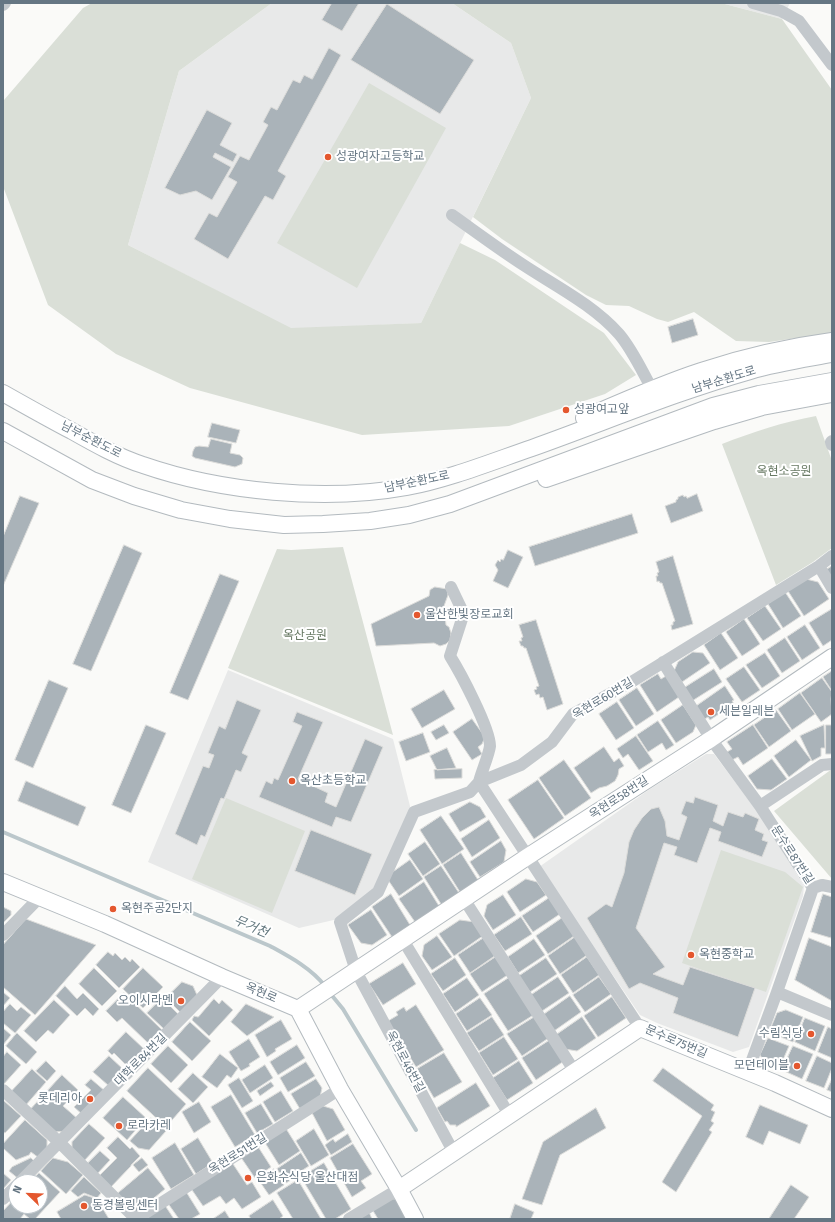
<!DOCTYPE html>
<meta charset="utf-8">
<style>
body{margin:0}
#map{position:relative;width:835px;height:1222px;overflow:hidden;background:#fafaf8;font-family:"Fira Sans",sans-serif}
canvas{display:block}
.frame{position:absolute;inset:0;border:4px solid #657683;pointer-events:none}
.north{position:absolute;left:8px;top:1174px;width:40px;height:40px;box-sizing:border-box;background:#fff;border:1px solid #c1c8cd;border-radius:50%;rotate:293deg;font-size:11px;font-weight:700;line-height:16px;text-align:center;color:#657683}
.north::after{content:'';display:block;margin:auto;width:14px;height:18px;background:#e4572e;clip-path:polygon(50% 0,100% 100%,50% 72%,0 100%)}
</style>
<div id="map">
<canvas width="835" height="1222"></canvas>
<div class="frame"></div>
<div class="north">N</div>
</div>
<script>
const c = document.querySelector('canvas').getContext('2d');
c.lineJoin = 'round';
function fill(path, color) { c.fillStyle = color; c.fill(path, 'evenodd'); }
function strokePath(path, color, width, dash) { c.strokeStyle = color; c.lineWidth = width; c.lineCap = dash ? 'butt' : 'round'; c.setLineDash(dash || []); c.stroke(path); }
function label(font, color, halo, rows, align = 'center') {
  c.font = font + ' "Fira Sans","Noto Sans KR",sans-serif'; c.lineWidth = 4; c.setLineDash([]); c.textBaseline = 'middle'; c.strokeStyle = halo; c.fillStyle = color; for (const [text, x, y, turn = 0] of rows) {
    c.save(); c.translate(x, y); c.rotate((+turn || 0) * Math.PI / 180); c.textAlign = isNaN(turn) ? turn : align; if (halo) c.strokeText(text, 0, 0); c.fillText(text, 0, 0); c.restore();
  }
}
const built = new Path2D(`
 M272 3H452L511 43 531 98 421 323 291 329 128 245 179 71Z
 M721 3H790L782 19Z
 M228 670 393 739 411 810 374 889 338 919 299 928 148 862Z
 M706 754H714L757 811 804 886 803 896 749 1047 733 1052 657 1023 640 1015 539 867 650 789Z`);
const green = new Path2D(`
 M92 3H272L179 71 128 245 291 328 421 323 460 243 495 260 604 333 636 375 605 394 509 426 362 435 190 388 116 354 48 305 4 189V100L83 8Z
 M452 3H721L782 19 832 90V333L769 342 736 341 694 312 668 322 657 319 629 306 606 305 586 295 502 239 473 217 531 98 511 43Z
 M369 83 446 128 357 288 277 243Z
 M816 416 832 461V548L813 562 776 585 722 444C753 432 783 422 816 416Z
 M343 547 393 735 228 668 277 549 291 550Z
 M832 769V879L774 811Z
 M226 798 305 831 272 913 192 879Z
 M721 850 785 872 803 887 766 992 682 963Z`);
const stream = new Path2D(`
 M3 832 270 946C290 957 311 968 325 986
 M329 992 343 1009 416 1130`);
const building = new Path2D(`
 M332 3H359L342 31 322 20Z
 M387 4 474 60 440 114 351 60Z
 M329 48 341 55 278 171 286 176 273 200 265 196 228 259 194 239 209 213 217 217 237 182 228 177 240 156 249 160 268 125 263 122 271 107 277 110 293 80 300 83 304 75 312 79Z
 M207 110 232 123 220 145 237 154 233 162 215 153 213 157 231 167 212 200 196 191 180 195 165 188Z
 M693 319 698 335 672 343 668 327Z
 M212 423 240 430 236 443 208 437Z
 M211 439 232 444 230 453 240 455 243 458 242 464 235 467 195 458 192 456 193 451 195 447 199 446 208 447Z
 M697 494 703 511 671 523 665 506 676 502V500L678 499V497L683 495 684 497 686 496 687 498Z
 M20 496 39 503 3 586V537Z
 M632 514 638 533 535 566 529 547Z
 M124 545 142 553 91 671 73 664Z
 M508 550 523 557 508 588 493 581 498 570 495 565 498 560 500 562 501 559 503 560Z
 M673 556 693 624 672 630 671 625H673V622L675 621 662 583H660L659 581 657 582 656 576H658L657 573 659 572 656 562Z
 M832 566V586L823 572Z
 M220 574 239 581 188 700 170 693Z
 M806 579 818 582 829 599 804 616 788 591Z
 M435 587 447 589 448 595 444 606 446 625 449 627 451 633 450 640 446 644 440 646 434 643 376 646 371 624 429 596 430 590Z
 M785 592 801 616 783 628 768 604Z
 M765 606 781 629 763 641 747 618Z
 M832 609V640L823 646 809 623Z
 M744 619 760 644 742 656 726 632Z
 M536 620 563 704 547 710 543 697 540 698 539 694 536 695 534 690 537 689 536 687 539 686 526 648H524L523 646H521L519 641H522L521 638 523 637 519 625Z
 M805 625 820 648 802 660 787 637Z
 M721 633 738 658 720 670 704 645Z
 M785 638 800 661 782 673 767 650Z
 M693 652 703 653 710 663 682 682 674 671 678 662Z
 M765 653 780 676 762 688 746 665Z
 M744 667 760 690 742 702 726 679Z
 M714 669 722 682 692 701 684 688Z
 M832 671V691L823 677Z
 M658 674 661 679 666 676 679 697 657 712 640 685Z
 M822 678 832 692 831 699 832 714 821 722 801 693Z
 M49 680 68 688 33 768 15 760Z
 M725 686 734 700 732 701 734 704 710 720 708 717 703 720 695 707Z
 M637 688 654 714 636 726 619 700Z
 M444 690 455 709 422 728 411 709Z
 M800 693 815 714 792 730 778 709Z
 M237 700 261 710 242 753 248 756 241 772 236 770 224 799 221 798 205 837 201 835 197 845 175 834 203 766 209 768 214 755 208 753 219 726 225 729Z
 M617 702 634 728 616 740 599 714Z
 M683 705 696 725 693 732 676 743 661 720Z
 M776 710 791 731 769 747 754 725Z
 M297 712 323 722 298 779 328 793 325 802 336 807 365 739 383 747 351 822 336 817 332 827 259 797 266 781 272 784 274 778 278 780 302 726 293 722Z
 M472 719 485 737 482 744 478 747 482 754 472 760 453 732Z
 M658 721 674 745 666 750 662 743 648 752 637 735Z
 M146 725 166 733 131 813 112 805Z
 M444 725 449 733 436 740 431 732Z
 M753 725 768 748 743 765 738 757 732 760 727 752 732 749 727 742Z
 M824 725 825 748H821V756L812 761 800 736Z
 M826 725H832V754H826Z
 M423 733 430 752 406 761 399 742Z
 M636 736 653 761 639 770 628 754 623 758 617 749Z
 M796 740 811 760 789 777 774 756Z
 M604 747 614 762 619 758 624 766 619 769 618 775 615 781 607 786 599 788 591 793 574 768Z
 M447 748 456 768 437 770 430 756Z
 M772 759 787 779 771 790 757 789 748 776Z
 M564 760 591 798 565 816 539 778Z
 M462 769V778L435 779 434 770Z
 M538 780 564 818 534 839 508 800Z
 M26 781 86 807 78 826 18 801Z
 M695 797 718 805 713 821 723 826 728 812 743 817 745 813 759 819 755 830 764 834 762 840 768 842 762 857 718 841 721 832 710 828 697 863 674 855 677 847 664 843 636 928 665 967 653 974 683 985 690 967 755 988 738 1037 673 1013 678 998 640 983 629 989 587 918 606 904 612 907 624 873 629 842 634 830 642 818 651 809 659 807 665 821 667 836 679 840 687 817 681 814 686 801 693 803Z
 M470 802 480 807 486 817 460 832 449 814Z
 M441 816 464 849 442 864 420 830Z
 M489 820 500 838 472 857 461 839Z
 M311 830 372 854 355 895 295 871Z
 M501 841 506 850 504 862 480 877 470 862Z
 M425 842 440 864 423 876 408 854Z
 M461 853 478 880 460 892 443 865Z
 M410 860 423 879 399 896 386 877Z
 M441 866 459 893 441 904 424 877Z
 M526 879 537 882 546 895 520 912 507 892Z
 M424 882 439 906 415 922 399 899Z
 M391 894 410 925 392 937 372 907Z
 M823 894 832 897V934L831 938 811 932Z
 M503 895 516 915 493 930 484 916 487 905Z
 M549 898 560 914 533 932 522 916Z
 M3 907 11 911V915L3 923Z
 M371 910 387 935 372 945 361 943 348 925Z
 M521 917 532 934 505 951 494 935Z
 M562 918 574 936 548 954 536 936Z
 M26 919 96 945 35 1015 3 987V945Z
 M460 920 475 922 484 935 454 956 439 934Z
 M437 936 452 957 432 970 422 956 424 945Z
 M485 937 496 955 470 973 458 955Z
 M575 937 587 955 560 974 548 956Z
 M809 938 832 947V1001L795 980Z
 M534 939 545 955 518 973 508 957Z
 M108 952 113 956 115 953 122 960 125 957 130 962 132 959 140 967 119 988 96 965Z
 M497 956 509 974 482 992 470 974Z
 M587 957 599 975 573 993 561 975Z
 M455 958 466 975 443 991 431 974Z
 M546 958 557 974 530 992 519 976Z
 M403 963 416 984 383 1005 369 984Z
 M94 968 117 991 102 1006 79 984Z
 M143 968 163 987 143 1008 123 989Z
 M510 977 535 1014 508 1031 484 994Z
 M558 977 569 993 542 1011 531 995Z
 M599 977 611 994 585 1012 573 995Z
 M467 978 479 995 455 1012 443 994Z
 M182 982 193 986 197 995 180 1012 166 998Z
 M65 986 77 999 83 993 99 1009 93 1016 85 1008 77 1016 56 996Z
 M3 992 10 998 3 1006Z
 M124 993 162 1030 149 1044 122 1018 117 1022 106 1011Z
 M570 996 581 1012 554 1031 543 1015Z
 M612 997 626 1018 598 1037 584 1016Z
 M162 998 178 1014 164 1029 147 1013Z
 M480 998 492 1015 467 1031 456 1014Z
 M214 999 219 1004 222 1000 233 1010 209 1036 192 1020 194 1016 198 1017Z
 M54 1000 70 1015 53 1034 48 1030 36 1042 24 1031Z
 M10 1004 17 1011 21 1007 31 1015 15 1033 3 1023V1012Z
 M246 1004 274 1017 247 1036 231 1022Z
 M416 1005 444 1050 416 1067 388 1021 398 1015 396 1012 404 1007 406 1011Z
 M786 1010 803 1017 793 1042 769 1032 777 1013Z
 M536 1016 550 1037 522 1056 507 1034Z
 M492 1017 504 1035 479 1051 467 1033Z
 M582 1017 596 1038 577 1051 565 1049 556 1035Z
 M805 1018 825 1026 815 1051 795 1042Z
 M281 1020 292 1039 275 1049 276 1051 267 1057 255 1035Z
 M190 1022 211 1041 192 1061 172 1042Z
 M828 1027 832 1029V1058L818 1052Z
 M3 1028 11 1035 3 1045Z
 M126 1032 144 1049 127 1066 114 1053 112 1055 108 1051Z
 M17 1033 37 1052 26 1064 6 1046Z
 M504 1037 518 1059 493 1075 479 1053Z
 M768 1038 789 1046 779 1069 765 1063 760 1055Z
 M249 1039 260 1057 249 1064 250 1066 241 1071 229 1052Z
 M550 1040 564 1061 536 1080 522 1058Z
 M297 1045 305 1058 278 1075 270 1062Z
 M168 1046 188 1065 171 1083 151 1064Z
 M793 1046 813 1054 802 1079 782 1070Z
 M7 1052 21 1065 3 1085V1057Z
 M444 1053 462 1082 434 1098 417 1069Z
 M220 1054 238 1068 231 1078 227 1075 217 1088 202 1077Z
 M109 1056 124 1070 109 1086 93 1072Z
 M817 1056 832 1063V1068L824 1088 806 1081Z
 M46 1061 56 1071 47 1081 36 1071Z
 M519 1061 533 1083 507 1100 493 1078Z
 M306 1062 315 1076 288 1092 280 1078Z
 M265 1065 273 1078 250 1093 242 1080Z
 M148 1068 186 1104 166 1127 127 1091Z
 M663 1068 714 1105 711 1110 715 1112 711 1121 714 1123 709 1130 712 1132 676 1192 662 1182 702 1116 653 1081Z
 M32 1069 46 1082 25 1106 10 1093Z
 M193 1073 208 1087 193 1103 178 1089Z
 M62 1075 78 1090 63 1106 79 1120 68 1131 53 1132 30 1110Z
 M239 1078 253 1101 242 1108 228 1085Z
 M91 1079 105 1091 83 1115 74 1107 91 1090 85 1085Z
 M316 1079 322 1088 320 1097 300 1109 291 1094Z
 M832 1079V1092L827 1090Z
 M271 1082 274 1086 260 1096 257 1091Z
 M476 1083 490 1106 456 1127V1125H450L447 1121 445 1122 437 1108Z
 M281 1091 293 1111 275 1122 263 1102Z
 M231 1095 255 1135 235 1147 211 1107Z
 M123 1097 146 1118 127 1140 103 1118Z
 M3 1100 21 1116 5 1133 3 1132Z
 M199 1102 211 1122 194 1133 182 1112Z
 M261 1104 273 1124 257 1133 245 1113Z
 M320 1105 333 1109 345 1130 327 1141 311 1111Z
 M760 1105 808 1125 800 1144 769 1131 763 1145 746 1137Z
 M596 1108 606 1128 560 1155 542 1205 522 1199 543 1142Z
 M151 1118 166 1131 149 1150 138 1148 130 1141Z
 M25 1120 47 1140V1149L39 1158 31 1152 29 1155 16 1160 3 1148V1144Z
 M89 1124 105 1138 84 1161 72 1150V1142Z
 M285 1127 300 1151 279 1165 264 1141Z
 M314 1129 329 1155 311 1166 296 1141Z
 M348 1134 352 1142 331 1155 325 1145 333 1139 335 1142Z
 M118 1137 130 1149 132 1147 140 1156 131 1165V1166L109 1189 97 1178 117 1158 107 1148Z
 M198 1138 213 1163 196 1174 181 1149Z
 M175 1143 194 1175 171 1189 152 1158Z
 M353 1144 372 1174 361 1181 366 1188 352 1197 330 1158Z
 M257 1145 271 1167 255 1178 240 1156Z
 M100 1151 110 1160 97 1174 87 1164Z
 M301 1153 309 1166 293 1176 294 1178 286 1183 277 1169Z
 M31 1158 35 1162 20 1180 9 1171 12 1167Z
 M53 1158 68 1162 83 1175 66 1194 41 1171Z
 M142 1158 148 1165 139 1172 133 1165Z
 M231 1161 247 1185 252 1182 261 1197 242 1209 234 1198 226 1204 220 1196 203 1206 190 1187Z
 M324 1163 351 1209 335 1219H326L301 1177Z
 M148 1168 165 1189 133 1215 117 1194Z
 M274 1169 284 1185 269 1195 258 1179Z
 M3 1173 11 1180 3 1189Z
 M39 1173 60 1192 35 1219H30L24 1214 20 1219H3V1211L16 1197V1206H40V1182H30Z
 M84 1177 101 1193 97 1198 84 1193 78 1197 71 1191Z
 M298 1180 321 1219H293L277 1193Z
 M791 1185 809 1197 794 1219H769Z
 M185 1190 200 1214 191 1219H179L167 1202Z
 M85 1195 97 1199 109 1219H61L57 1212Z
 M391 1198 400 1201 409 1219H378L372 1209Z
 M273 1200 283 1216 279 1219H251L249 1216Z
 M164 1204 174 1219H146Z
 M515 1204 534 1212 531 1219H510Z
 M225 1211 230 1219H213Z
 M369 1212 372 1219H358Z`);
const minor = new Path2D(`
 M753 3 781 11 799 21 832 65
 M3 5 5 3
 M452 215C476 232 500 250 525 266 557 287 593 305 619 334 632 349 642 371 652 389
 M832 441 831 442 832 445
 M819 566 832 588
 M451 587 462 610V619L450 656C460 672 490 728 490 746 489 755 481 773 479 782
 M663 662 711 739 760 806 813 888 822 885 832 887
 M479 782 640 1028
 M760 806 822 765 832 764
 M464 899 575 1072
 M3 935 39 898
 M403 940 510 1116
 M777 992 832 1015
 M748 1071 777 992 813 888
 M3 1090 59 1142 136 1219
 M454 1153 356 971 340 922 378 892 414 812 470 792 479 782 521 765 552 742 573 714 633 681 819 566 832 556
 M20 1182 222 977
 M3 1199 16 1186
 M136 1219 340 1089
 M349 1219 399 1189`);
const secondary = new Path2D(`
 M3 393C26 406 49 419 72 431 95 444 118 457 143 465 221 492 325 502 407 487 449 479 491 462 532 448 605 422 676 392 750 371 777 363 805 359 832 354
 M584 418C623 401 661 384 701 371 744 357 787 347 832 341
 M3 431 92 480 134 496 181 510 230 519 284 525 323 524 370 521 409 515 450 504 713 406 759 394 832 381
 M546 479 714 421 762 407 832 394
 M3 882 105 924 222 977 298 1009 340 1089 399 1189 415 1219
 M298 1009 527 857 711 739 832 657
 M399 1189 640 1028 775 1083 832 1109`);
const markers = [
 [328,157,4,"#e4572e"],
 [566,410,4,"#e4572e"],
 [417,615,4,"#e4572e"],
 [711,712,4,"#e4572e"],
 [292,781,4,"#e4572e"],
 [113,909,4,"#e4572e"],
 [691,955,4,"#e4572e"],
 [181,1001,4,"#e4572e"],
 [811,1034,4,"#e4572e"],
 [797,1066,4,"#e4572e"],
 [90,1099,4,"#e4572e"],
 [119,1126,4,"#e4572e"],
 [248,1178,4,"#e4572e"],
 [84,1206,4,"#e4572e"]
];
const poiNames = [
 ["성광여자고등학교",336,157],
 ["성광여고앞",574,410],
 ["울산한빛장로교회",425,615],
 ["세븐일레븐",719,712],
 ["옥산초등학교",300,781],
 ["옥현주공2단지",121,909],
 ["옥현중학교",699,955],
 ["오이시라멘",173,1001,"right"],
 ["수림식당",803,1034,"right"],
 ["모던테이블",789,1066,"right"],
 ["롯데리아",82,1099,"right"],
 ["로라카레",127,1126],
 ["은화수식당 울산대점",256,1178],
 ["동경볼링센터",92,1206]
];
const streetNames = [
 ["남부순환도로",724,380,-17],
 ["남부순환도로",91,440,27],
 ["남부순환도로",417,482,-12],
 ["옥현로60번길",603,699,-31],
 ["옥현로58번길",619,798,-33],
 ["문수로87번길",792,855,57],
 ["옥현로",261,993,23],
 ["문수로75번길",676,1042,23],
 ["대학로84번길",141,1060,-45],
 ["옥현로46번길",405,1062,62],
 ["옥현로51번길",238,1154,-32]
];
const parkNames = [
 ["옥현소공원",784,472],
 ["옥산공원",305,636]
];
const waterNames = [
 ["무거천",251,927,23]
];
fill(built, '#e8e9e9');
fill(green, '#dadfd7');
strokePath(stream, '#bbc7cb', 4);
fill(building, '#aab3b9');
strokePath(building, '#dcdcda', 1);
strokePath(secondary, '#b3babf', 18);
strokePath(minor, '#c3c8cc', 12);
strokePath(secondary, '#fff', 16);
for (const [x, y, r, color] of markers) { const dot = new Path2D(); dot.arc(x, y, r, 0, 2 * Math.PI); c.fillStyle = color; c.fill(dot); strokePath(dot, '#fff', 1.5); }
label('12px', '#657683', '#fff', poiNames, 'left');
label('12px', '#657683', '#fff', streetNames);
label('12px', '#687a64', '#fff', parkNames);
label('italic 13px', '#60757c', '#fff', waterNames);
</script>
